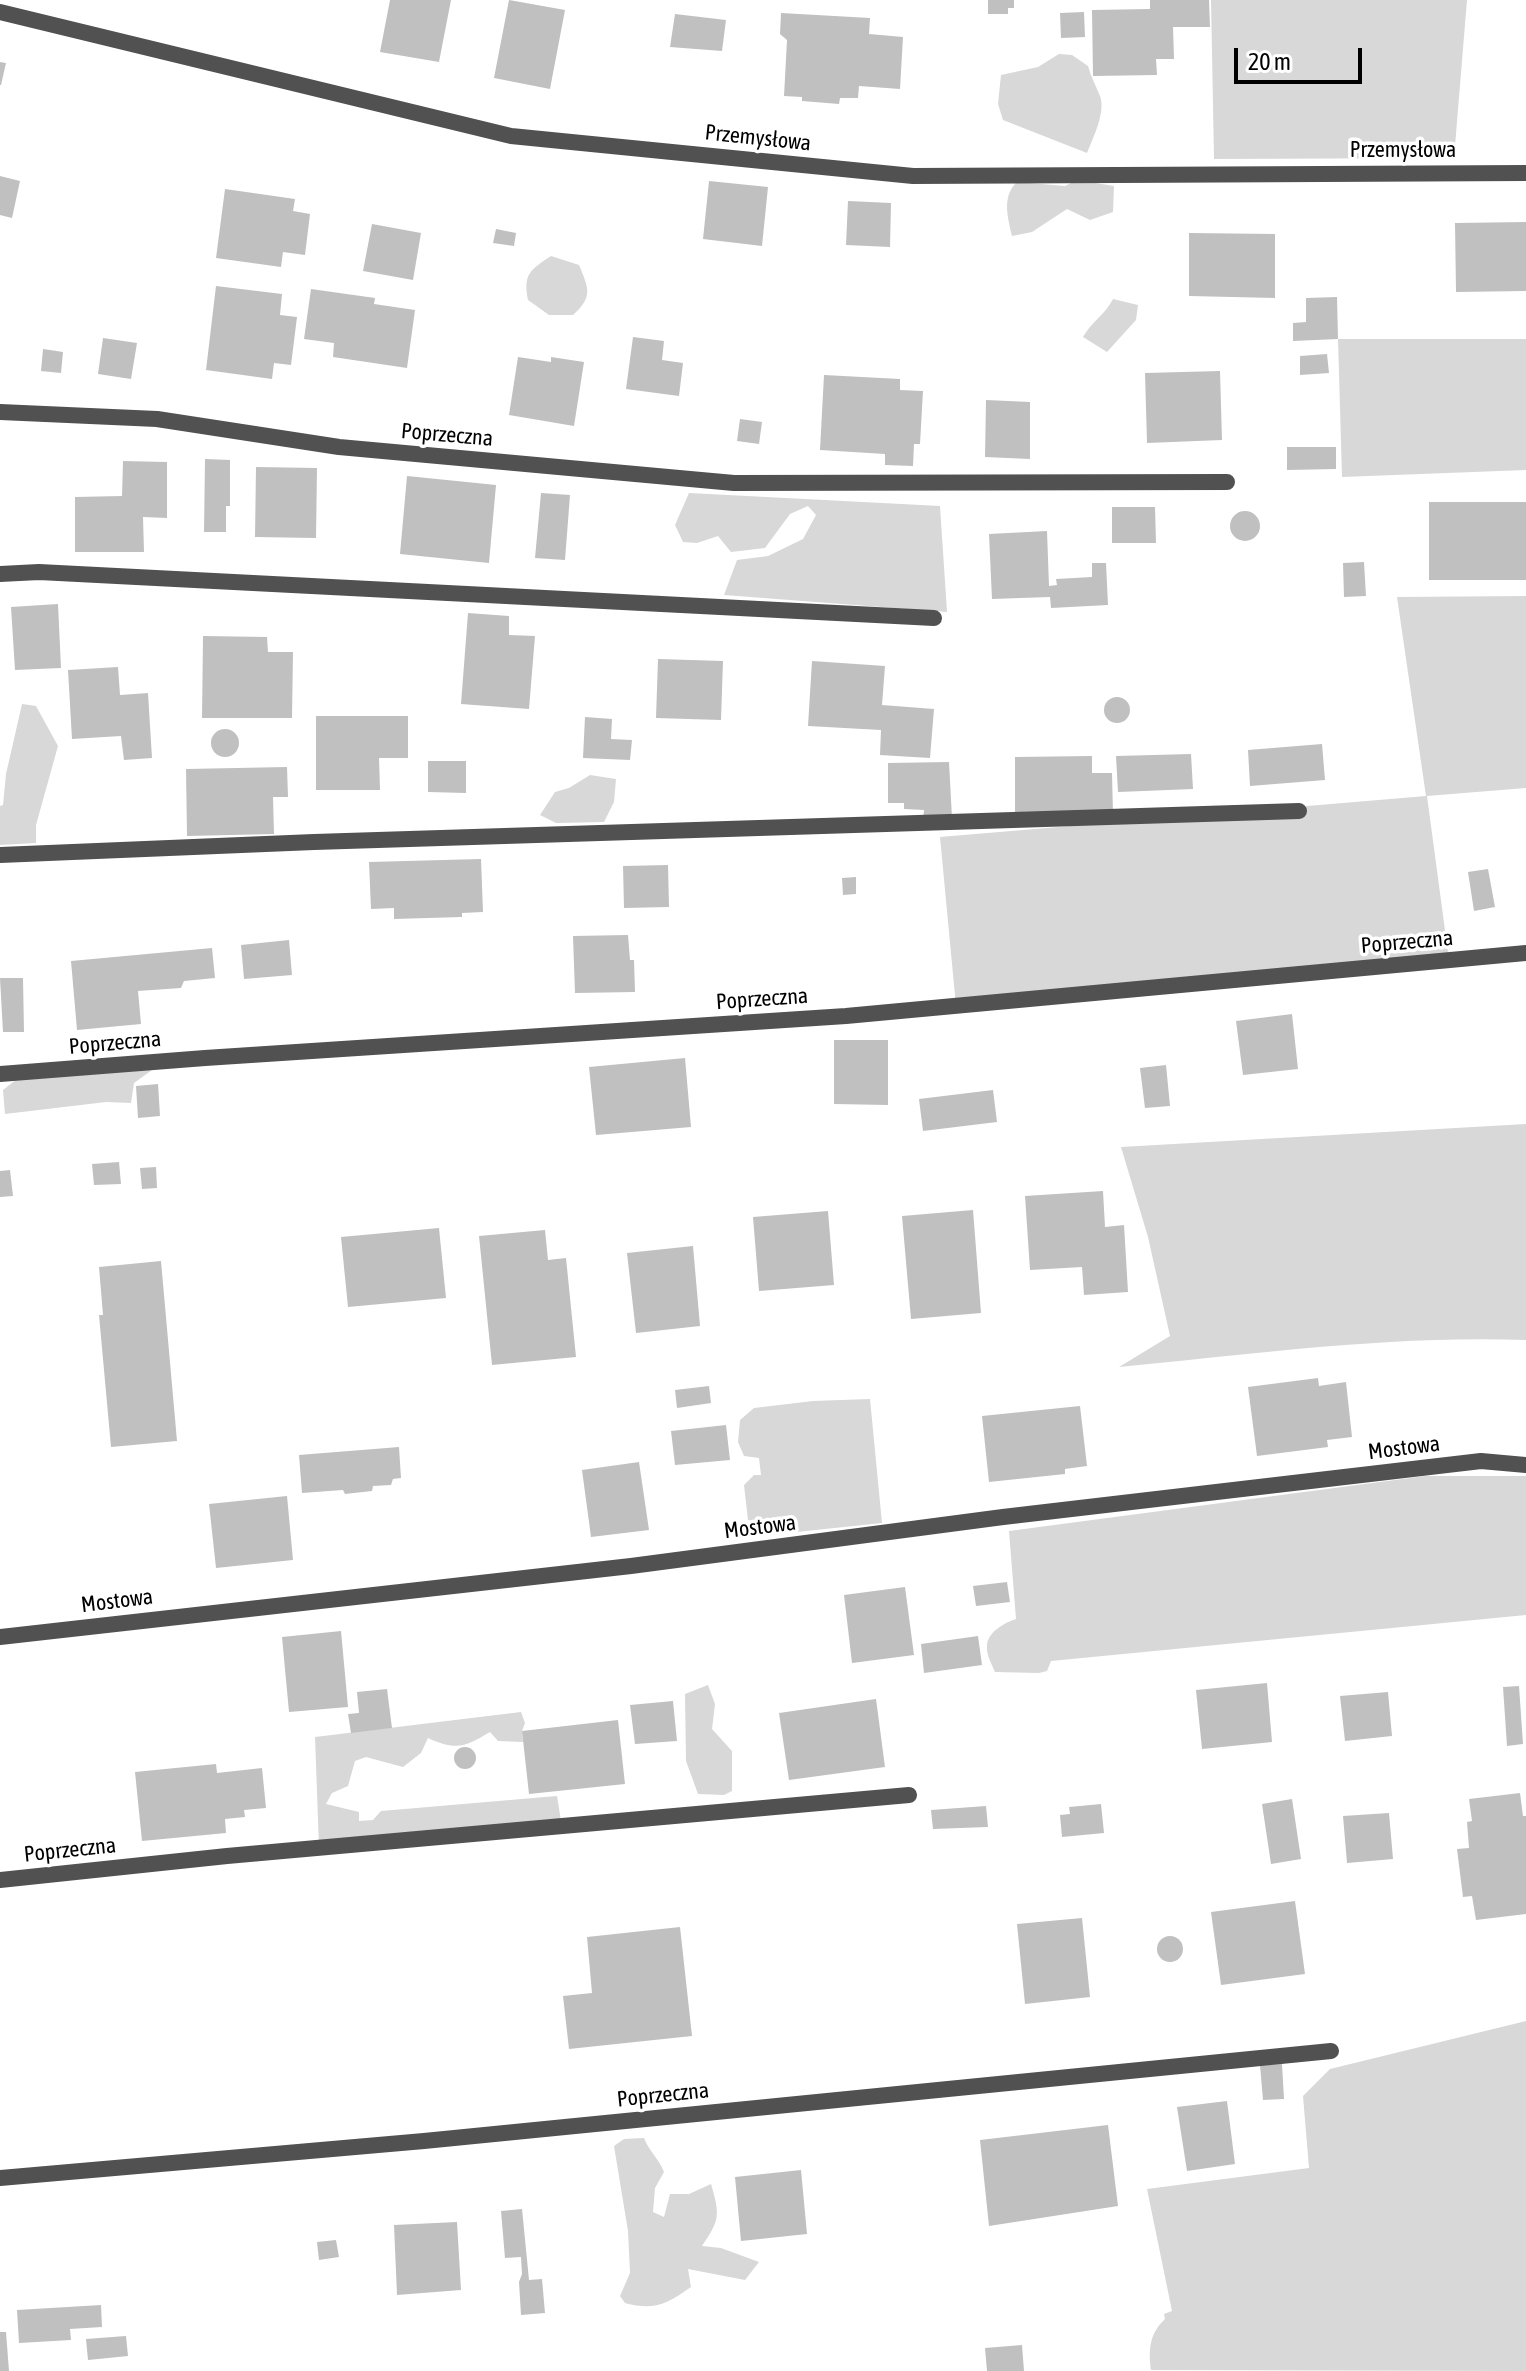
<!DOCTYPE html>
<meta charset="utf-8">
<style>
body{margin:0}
#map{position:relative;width:1526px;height:2371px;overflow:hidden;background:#fff;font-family:"Asap Condensed",sans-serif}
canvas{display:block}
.scale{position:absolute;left:1234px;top:48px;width:128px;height:36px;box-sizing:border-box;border:4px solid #000;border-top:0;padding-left:10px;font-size:24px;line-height:28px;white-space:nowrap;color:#000;-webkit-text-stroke:6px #fff;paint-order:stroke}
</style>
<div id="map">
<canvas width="1526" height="2371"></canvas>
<div class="scale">20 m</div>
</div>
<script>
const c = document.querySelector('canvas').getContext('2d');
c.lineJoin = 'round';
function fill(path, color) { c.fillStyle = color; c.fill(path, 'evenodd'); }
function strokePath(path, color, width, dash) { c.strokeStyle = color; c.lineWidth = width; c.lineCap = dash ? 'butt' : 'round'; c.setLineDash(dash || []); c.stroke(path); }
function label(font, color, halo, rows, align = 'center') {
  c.font = font + ' "Asap Condensed",sans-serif'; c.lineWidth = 7; c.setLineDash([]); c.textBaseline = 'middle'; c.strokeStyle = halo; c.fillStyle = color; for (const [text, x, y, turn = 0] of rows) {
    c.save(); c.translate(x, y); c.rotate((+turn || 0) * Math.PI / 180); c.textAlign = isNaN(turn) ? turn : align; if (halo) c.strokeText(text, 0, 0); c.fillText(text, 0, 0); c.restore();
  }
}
const green = new Path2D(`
 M1211 0H1467L1454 158 1214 159Z
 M1059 54 1072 55 1088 66C1091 77 1096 86 1100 96 1106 112 1093 138 1087 153L1003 120 998 104 1001 75 1038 67Z
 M1021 178 1029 183 1065 186 1077 180 1114 186 1113 212 1090 220 1067 209 1032 232 1012 236C1007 214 1001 194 1021 178Z
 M551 256 579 265C589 289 593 297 573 315H549L528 300C523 274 530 270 551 256Z
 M1113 299 1138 305 1136 320 1107 352 1083 337C1092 321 1105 315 1113 299Z
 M1338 339H1526V470L1342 477Z
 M689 493 940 506 947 612 724 595 737 560 768 556 803 539 816 515 808 506 790 514 765 548 731 552 718 536 697 543 683 542 675 525Z
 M1526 596V788L1427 796 1449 960 956 1006 940 837 1426 796 1397 597Z
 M22 704 36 706 58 746 36 825V843L0 845V806L3 805 6 774Z
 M590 775 616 779 614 802 604 822 556 823 540 815 555 792 569 788Z
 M112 1065 152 1070 134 1083 131 1103 106 1102 5 1114 3 1090 26 1072Z
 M1526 1124V1340C1391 1335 1254 1354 1119 1367L1170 1336 1148 1237 1121 1147Z
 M870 1399 882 1523 768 1535 766 1522 748 1520 744 1485 754 1475H761L759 1458 744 1456 738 1442 740 1420 754 1408 813 1401Z
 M1425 1476H1526V1615L1051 1661 1047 1671 1039 1673 995 1672C992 1665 986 1654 987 1646 987 1632 1006 1622 1016 1619L1009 1531Z
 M708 1685 715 1704 712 1729 732 1751V1791L724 1795 698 1794 686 1761 685 1694Z
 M521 1712 525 1723 522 1731 523 1742 498 1741 490 1732C465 1747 456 1751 428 1738L421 1753 403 1767 366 1757 355 1761 348 1786 332 1793 326 1804 359 1812V1821L373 1820 381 1811 557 1796 561 1821 319 1847 315 1737Z
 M1526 2021V2371L1151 2370C1148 2349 1150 2333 1165 2319L1164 2314 1172 2311 1147 2189 1309 2168 1303 2096 1330 2069Z
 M644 2138C649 2151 659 2159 664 2172L655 2188 653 2212 664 2217 670 2194H689L711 2184C720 2215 720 2220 702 2246L721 2248 759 2262 745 2280 688 2269 691 2287C667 2304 654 2311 625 2303L620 2296 630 2273 628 2231 614 2146 624 2139Z`);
const building = new Path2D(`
 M390 0H451L439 62 380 52Z
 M509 0 565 10 550 89 494 78Z
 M988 0H1014V8H1008V14H988Z
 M1150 0H1209L1210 27H1173L1174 59H1156L1157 75 1093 76 1092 10 1150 9Z
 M1084 12 1085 37 1061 38 1060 13Z
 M781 13 870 18 869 34 903 37 900 89 859 86 858 98H840L839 104 802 101V97L784 96 787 40 780 34Z
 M675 14 726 20 722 51 670 47Z
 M0 62 6 63 1 85H0Z
 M0 176 20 181 12 218 0 215Z
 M709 181 768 187 762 246 703 239Z
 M225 189 295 199 293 211 310 214 305 255 283 252 281 267 216 258Z
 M848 201 891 203 890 247 846 245Z
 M1526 222V291L1456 292 1455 223Z
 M372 224 421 233 413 280 363 271Z
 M496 229 516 233 514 246 493 243Z
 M1189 233 1275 234V298L1189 296Z
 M216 286 282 294 280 315 297 317 291 365 274 363 272 379 206 370Z
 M311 289 375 298 374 304 415 310 407 368 333 357 334 343 304 339Z
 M1337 297 1338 339 1293 341V323L1306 322V298Z
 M633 337 664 341 662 360 683 363 679 396 626 389Z
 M103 338 137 343 131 379 98 374Z
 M43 349 63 352 61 373 41 371Z
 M1327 354 1329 373 1300 375V356Z
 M518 357 551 362V357L584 362 574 426 509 415Z
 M1220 371 1222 440 1147 443 1145 373Z
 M824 375 900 379V390L923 391 920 444H914L913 466 885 465V454L820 450Z
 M986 400 1030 402V459L985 457Z
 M740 419 762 422 759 444 737 441Z
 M1287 447H1336V469L1287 470Z
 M205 459 230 460V506H226V532H204Z
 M123 461 167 462V518L143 517 144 552H75V497L122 496Z
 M256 467 317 468 316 538 255 537Z
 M407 476 496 485 489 563 400 554Z
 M541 493 570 495 565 560 535 558Z
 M1429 502H1526V580H1429Z
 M1112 507H1155L1156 543H1112Z
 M1230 526a15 15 0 1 1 30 0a15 15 0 1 1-30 0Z
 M1047 531 1049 586 1057 585 1056 579 1092 577V563H1106L1108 605 1051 608 1050 597 992 599 989 534Z
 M1364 562 1366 596 1344 597 1343 563Z
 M58 604 61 668 15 670 11 607Z
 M468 613 509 616V635L535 636 529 709 461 704Z
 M203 636 267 637 268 652H293L292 718H202Z
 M658 659 723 661 721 720 656 718Z
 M812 661 885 666 882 705 934 709 930 758 880 755 881 730 808 726Z
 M118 667 120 695 148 693 152 758 124 760 121 736 72 739 68 670Z
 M1104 710a13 13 0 1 1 26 0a13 13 0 1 1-26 0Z
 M316 716H408V758H379L380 790H316Z
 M585 717 612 719 611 739 632 740 630 760 583 758Z
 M211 743a14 14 0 1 1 28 0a14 14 0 1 1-28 0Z
 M1322 744 1325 780 1250 786 1248 750Z
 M1191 754 1193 789 1118 792 1116 756Z
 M1092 756V773H1112L1113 814 1015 816V757Z
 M428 761H466V793L428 792Z
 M949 762 952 818 923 819 924 810 904 809V803H888V763Z
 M287 767 288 797H273L274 834 187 836 186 769Z
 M481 859 483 912 462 913V917L394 919V908L371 909 369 862Z
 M668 865 669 907 624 908 623 866Z
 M1488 869 1495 907 1474 911 1468 872Z
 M856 877V894L843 895 842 878Z
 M628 935 630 960H634L635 992 575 993 573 936Z
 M289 940 292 975 244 979 241 945Z
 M212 948 215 978 184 981 181 988 138 991 141 1024 77 1030 71 961Z
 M0 978H23L24 1032H3Z
 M1292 1014 1298 1069 1243 1075 1236 1021Z
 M834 1040H888V1105L834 1104Z
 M685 1058 691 1127 596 1135 589 1067Z
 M1166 1065 1170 1106 1145 1108 1140 1068Z
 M158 1084 160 1116 138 1118 136 1086Z
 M993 1090 997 1122 923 1131 919 1099Z
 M119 1162 121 1184 94 1185 92 1164Z
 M156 1167 157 1188 142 1189 140 1168Z
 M10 1170 13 1196 0 1197V1171Z
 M1103 1191 1105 1227 1124 1225 1128 1292 1084 1295 1082 1267 1030 1270 1025 1196Z
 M973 1210 981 1313 911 1319 902 1216Z
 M828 1211 834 1285 759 1291 753 1217Z
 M439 1228 446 1298 348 1307 341 1237Z
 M545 1230 548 1260 566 1258 576 1357 492 1365 479 1236Z
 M693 1246 700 1326 636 1333 627 1253Z
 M161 1261 177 1441 111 1447 99 1315H103L99 1267Z
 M1318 1378 1319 1386 1346 1382 1352 1437 1327 1440 1328 1447 1257 1456 1248 1387Z
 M709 1386 711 1403 677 1408 675 1390Z
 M1080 1406 1087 1466 1065 1469V1474L989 1482 982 1416Z
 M726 1425 730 1460 675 1465 671 1431Z
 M399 1447 401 1478 393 1479 391 1485 373 1486 372 1491 345 1494 343 1490 302 1493 299 1455Z
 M639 1462 649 1530 591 1537 582 1470Z
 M287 1496 293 1560 216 1568 209 1504Z
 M1007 1582 1010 1602 976 1606 973 1586Z
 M905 1587 914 1655 852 1663 844 1595Z
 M341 1631 348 1707 289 1712 282 1637Z
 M978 1636 982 1665 924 1673 921 1644Z
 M1267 1683 1272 1742 1202 1749 1196 1690Z
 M1519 1686 1523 1744 1507 1746 1503 1687Z
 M387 1689 392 1728 351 1733 348 1714 359 1713 357 1692Z
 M1388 1692 1392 1736 1345 1741 1340 1696Z
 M876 1699 885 1767 789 1780 779 1713Z
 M673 1701 677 1741 635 1744 630 1705Z
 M618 1720 625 1784 529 1794 522 1731Z
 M454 1758a11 11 0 1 1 22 0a11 11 0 1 1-22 0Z
 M216 1764 217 1773 262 1768 266 1808 244 1810 245 1817 225 1819 226 1833 142 1841 135 1772Z
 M1520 1793 1523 1816H1526V1914L1476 1920 1472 1896 1463 1897 1457 1849 1469 1848 1467 1822 1472 1821 1469 1799Z
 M1292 1799 1301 1859 1271 1864 1262 1804Z
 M1101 1804 1104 1833 1062 1837 1060 1815 1070 1814 1069 1807Z
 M986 1806 988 1827 933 1829 931 1810Z
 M1389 1813 1393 1859 1347 1863 1343 1816Z
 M1295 1901 1305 1974 1221 1985 1211 1912Z
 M1082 1918 1090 1997 1025 2004 1017 1924Z
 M680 1927 692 2036 569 2049 563 1996 592 1993 587 1937Z
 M1157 1949a13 13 0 1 1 26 0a13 13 0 1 1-26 0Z
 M1282 2064 1284 2099 1263 2100 1260 2065Z
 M1227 2101 1235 2164 1187 2171 1177 2107Z
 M1108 2125 1118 2206 989 2226 980 2140Z
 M801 2170 807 2234 741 2241 735 2177Z
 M522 2209 529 2280 542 2279 545 2313 521 2315 519 2282 522 2274 521 2257 505 2258 501 2211Z
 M457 2222 461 2290 397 2295 394 2225Z
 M336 2240 339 2257 319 2260 317 2242Z
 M101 2305 102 2327 70 2329 71 2340 19 2343 17 2310Z
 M0 2332H6L9 2371H0Z
 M126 2336 128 2356 88 2360 86 2339Z
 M1022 2345 1024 2371H987L985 2348Z`);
const minor = new Path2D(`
 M0 12 511 136 913 176 1526 173
 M0 412 157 419 339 447 734 483 1227 482
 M0 574 39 572 934 618
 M0 855 314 842 1299 811
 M0 1074 205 1058 846 1016 1526 953
 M0 1637 631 1566 1003 1517 1481 1461 1526 1465
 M0 1880 227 1856 909 1795
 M0 2178 424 2141 1331 2051`);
const streetNames = [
 ["Przemysłowa",758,138,6],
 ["Przemysłowa",1403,150],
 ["Poprzeczna",447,435,5],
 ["Poprzeczna",1407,942,-5],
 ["Poprzeczna",762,999,-4],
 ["Poprzeczna",115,1043,-5],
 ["Mostowa",1404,1448,-7],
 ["Mostowa",760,1527,-7],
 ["Mostowa",117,1601,-7],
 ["Poprzeczna",70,1850,-6],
 ["Poprzeczna",663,2095,-6]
];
fill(green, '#d8d8d8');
fill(building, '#c0c0c0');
strokePath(minor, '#515151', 16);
label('22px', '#000', '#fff', streetNames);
</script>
